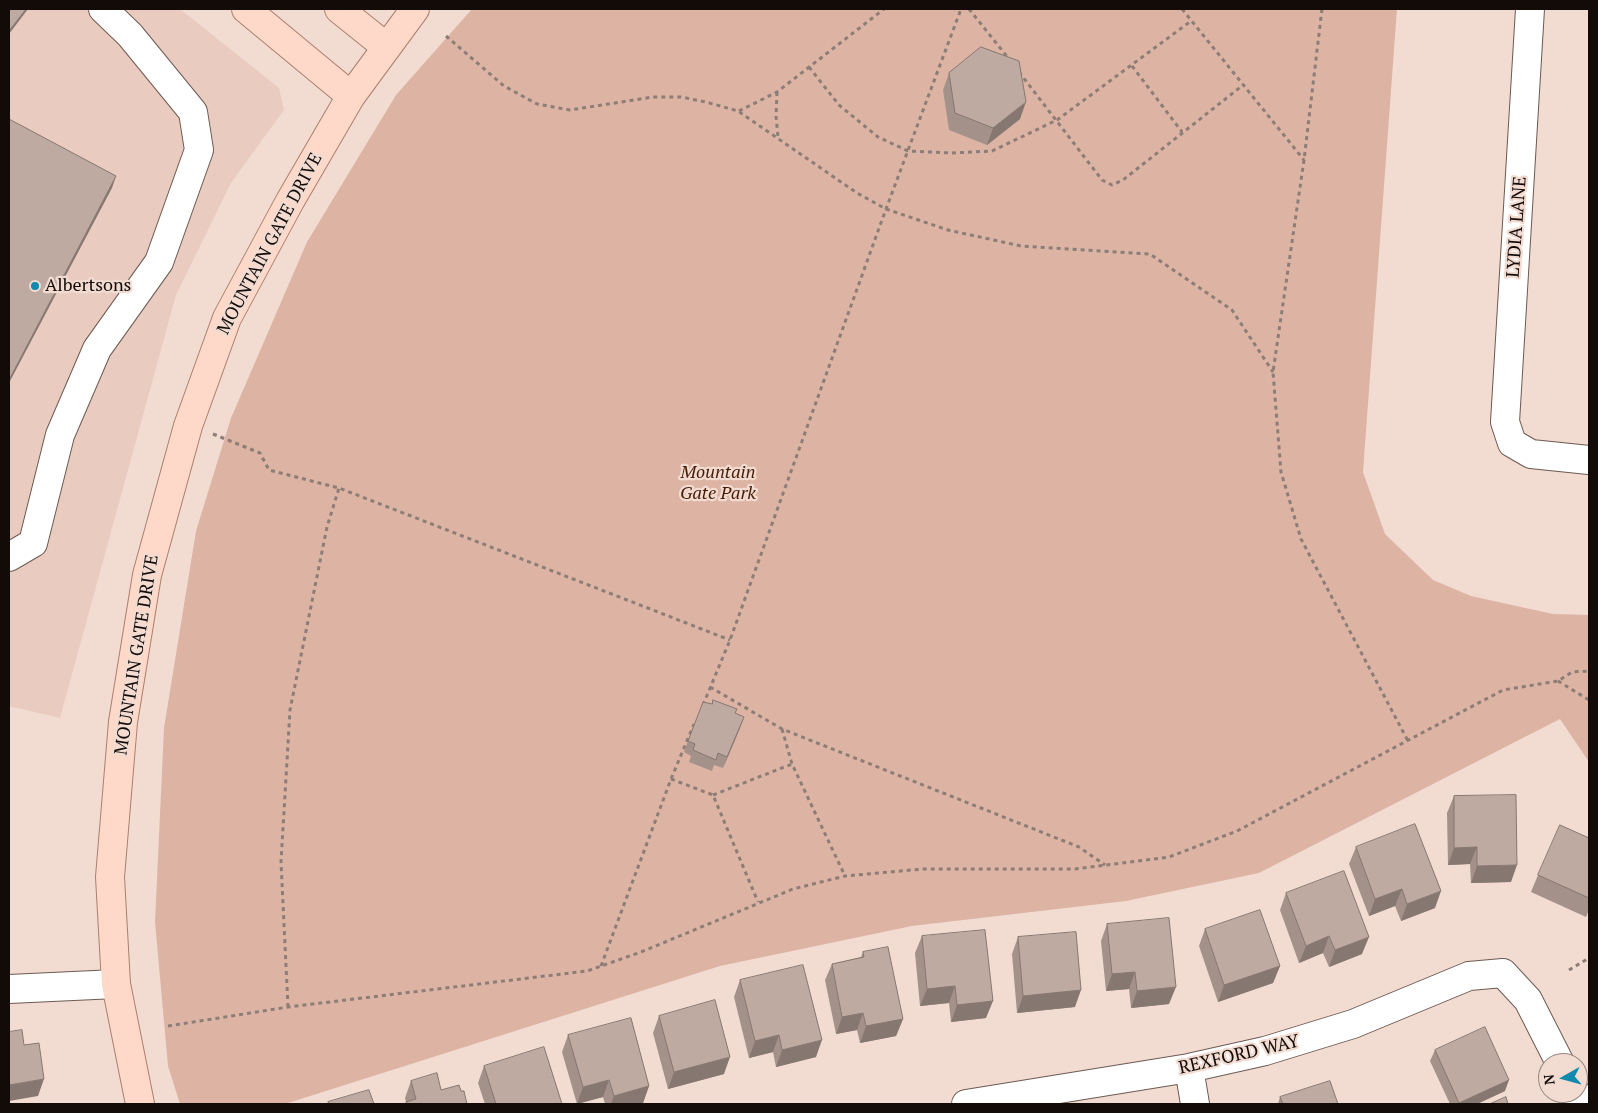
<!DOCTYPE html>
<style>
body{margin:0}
#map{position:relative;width:1598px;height:1113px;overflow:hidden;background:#f2dcd2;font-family:"PT Serif",serif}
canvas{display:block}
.frame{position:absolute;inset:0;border:10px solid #120b08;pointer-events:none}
.north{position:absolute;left:1538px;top:1053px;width:50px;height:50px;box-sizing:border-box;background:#f2dcd2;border:1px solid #988881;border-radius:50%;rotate:263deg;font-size:14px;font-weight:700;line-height:20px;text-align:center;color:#120b08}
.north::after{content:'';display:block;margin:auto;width:18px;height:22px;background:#108aad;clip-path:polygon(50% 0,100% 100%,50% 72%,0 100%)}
</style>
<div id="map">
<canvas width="1598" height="1113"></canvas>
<div class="frame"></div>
<div class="north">N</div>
</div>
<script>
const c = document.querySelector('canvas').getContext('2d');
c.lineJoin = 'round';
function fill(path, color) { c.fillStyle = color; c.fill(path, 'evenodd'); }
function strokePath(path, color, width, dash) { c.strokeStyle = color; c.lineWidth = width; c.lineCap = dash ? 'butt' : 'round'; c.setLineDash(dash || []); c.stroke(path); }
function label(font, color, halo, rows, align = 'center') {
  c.font = font + ' "PT Serif",serif'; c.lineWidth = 4.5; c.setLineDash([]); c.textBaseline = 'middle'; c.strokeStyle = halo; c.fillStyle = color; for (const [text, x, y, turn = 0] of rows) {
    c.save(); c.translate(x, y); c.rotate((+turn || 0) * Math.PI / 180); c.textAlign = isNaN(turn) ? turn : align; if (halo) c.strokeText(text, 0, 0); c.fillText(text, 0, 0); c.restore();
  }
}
const built = new Path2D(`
 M9 9H180L279 88 284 110 231 183 176 295 60 718 9 706Z`);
const green = new Path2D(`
 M472 9H1397L1363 472 1385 534 1433 580 1471 596 1553 614 1589 615V762L1560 719 1259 873 1126 901 912 926 720 966 285 1104H180L168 1066 155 922 164 728 196 531 231 418 307 242 396 95Z`);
const path = new Path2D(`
 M969 9 1009 59
 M1182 9 1304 160
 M1322 9 1304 160 1273 372 1281 472 1301 539 1408 741
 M446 36 504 86 537 104 570 110 653 97H681L706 102 738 111 857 193 886 209 948 230 1021 246 1150 254 1232 310 1273 372
 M1132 66 1182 132
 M809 67 839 105 878 137 908 151 952 153 992 151 1057 120 1191 21
 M1019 72 1102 180 1112 185 1123 180 1243 85
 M777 92 776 116 778 137
 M739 111 777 92 884 9
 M213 434 260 453 269 470 339 488 730 640
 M1558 681 1589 700
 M710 687 782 729 1079 847 1105 865
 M703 705 730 640 886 209 961 9
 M782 729 792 764 845 876
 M671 779 713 795 758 902
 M713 795 792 764
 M601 966 671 779 694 724
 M1569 970 1589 958
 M288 1007 281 862 290 710 327 527 339 488
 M168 1026 288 1007 587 971 641 952 793 889 845 876 923 869H1075L1169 857 1237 831 1503 690 1558 681 1572 672 1589 671`);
const minor = new Path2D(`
 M1530 9 1505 422 1512 443 1531 454 1589 460
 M9 557 33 543 60 435 97 349 159 262 199 150 193 112 130 35 103 9
 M9 989 116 984
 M1189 1068 1195 1104
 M1576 1093 1581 1104
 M966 1104 1189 1068 1265 1051 1353 1024 1469 976 1503 973 1528 1000 1560 1063`);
const major = new Path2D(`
 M246 9 351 96
 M339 9 385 46
 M140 1104 116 984 110 877 123 722 147 575 188 426 227 318 290 201 351 96 415 9`);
const wall = new Path2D(`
 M949 73 1020 119 987 145 949 130 943 90Z
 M735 713 740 728 723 768 714 765 712 771 689 762 691 756 684 752 688 741Z
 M1454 796 1511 882 1471 883 1470 864 1448 865 1447 813Z
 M1589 838V910L1586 917 1531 892 1538 875Z
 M1356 847 1435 908 1401 921 1395 906 1369 916 1349 864Z
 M1286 893 1362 954 1329 967 1323 953 1299 963 1280 910Z
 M1107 924 1169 1004 1131 1008 1129 989 1106 991 1101 941Z
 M1205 929 1280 966 1273 983 1218 1002 1199 946Z
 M922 936 986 1018 951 1022 949 1003 920 1006 915 953Z
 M1018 937 1075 1007 1017 1013 1012 954Z
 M863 952 903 1019 896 1036 860 1043 857 1030 836 1034 825 980 832 964 861 957Z
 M740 980 816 1057 776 1067 773 1052 749 1058 734 997Z
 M659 1016 724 1074 668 1089 653 1033Z
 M568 1035 649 1086 643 1103 640 1104H605L603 1097 577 1104 562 1052Z
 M1435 1050 1505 1091 1477 1104H1450L1430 1061Z
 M484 1066 562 1104H485L478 1083Z
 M411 1081 441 1090 461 1091 467 1104H405L406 1102 405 1098Z
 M1280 1097 1338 1104H1278Z`);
const shadedWall = new Path2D(`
 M26 9H28L9 34V31Z
 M1026 102 1020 119 987 145 993 128Z
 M116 176 112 188 9 383V380Z
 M744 717 740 728 723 768 727 757Z
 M1477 847 1470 864 1448 865 1454 848Z
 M1517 865 1511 882 1471 883 1477 866Z
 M1402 889 1395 906 1369 916 1375 899Z
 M1441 891 1435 908 1401 921 1407 904Z
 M1329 936 1323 953 1299 963 1306 946Z
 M1369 937 1362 954 1329 967 1335 950Z
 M1280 966 1273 983 1218 1002 1224 985Z
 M1135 972 1129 989 1106 991 1112 974Z
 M955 986 949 1003 920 1006 927 989Z
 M1176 987 1169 1004 1131 1008 1137 991Z
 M1081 990 1075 1007 1017 1013 1023 996Z
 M993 1001 986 1018 951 1022 957 1005Z
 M863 1013 857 1030 836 1034 842 1017Z
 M903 1019 896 1036 860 1043 866 1026Z
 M779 1035 773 1052 749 1058 755 1041Z
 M822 1040 816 1057 776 1067 782 1050Z
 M730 1057 724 1074 668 1089 674 1072Z
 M44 1079 38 1096 9 1101V1085Z
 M609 1080 603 1097 577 1104 583 1087Z
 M1509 1080 1505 1091 1477 1104H1458L1459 1103Z
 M649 1086 643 1103 640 1104H611L614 1096Z`);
const building = new Path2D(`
 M9 9H26L9 31Z
 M981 47 1019 61 1026 102 993 128 955 113 949 73Z
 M9 119 116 176 9 380Z
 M713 700 737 709 735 713 744 717 727 757 718 753 716 760 693 750 695 744 688 741 703 702 712 704Z
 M1516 795 1517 865 1477 866V847L1454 848V796Z
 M1415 824 1441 891 1407 904 1402 889 1375 899 1356 847Z
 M1560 825 1589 838V898L1538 875Z
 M1344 871 1369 937 1335 950 1329 936 1306 946 1286 893Z
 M1260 910 1280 966 1224 985 1205 929Z
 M1169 918 1176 987 1137 991 1135 972 1112 974 1107 924Z
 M985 930 993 1001 957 1005 955 986 927 989 922 936Z
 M1076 932 1081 990 1023 996 1018 937Z
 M888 947 903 1019 866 1026 863 1013 842 1017 832 964 864 957 863 952Z
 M803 965 822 1040 782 1050 779 1035 755 1041 740 980Z
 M715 1000 730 1057 674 1072 659 1016Z
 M631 1018 649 1086 614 1096 609 1080 583 1087 568 1035Z
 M1485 1027 1509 1080 1459 1103 1435 1050Z
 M22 1030 24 1045 39 1043 44 1079 9 1085V1032Z
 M544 1047 562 1104H496L484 1066Z
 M437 1073 441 1090 459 1085 461 1091H464L467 1104H406V1102L416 1099 411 1081Z
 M1330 1081 1338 1104H1283L1280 1097Z
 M369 1090 374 1104H329L328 1102Z
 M1506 1097 1508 1104H1490Z`);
const markers = [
 [35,286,5,"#108aad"]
];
const streetNames = [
 ["LYDIA LANE",1517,227,-86],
 ["MOUNTAIN GATE DRIVE",270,244,-62],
 ["MOUNTAIN GATE DRIVE",137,655,-81],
 ["REXFORD WAY",1239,1055,-13]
];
const poiNames = [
 ["Albertsons",45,286]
];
const parkNames = [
 ["Mountain",718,473],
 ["Gate Park",718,494]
];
fill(built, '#e9ccbf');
fill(green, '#ddb4a3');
strokePath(minor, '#6d5a52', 30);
strokePath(major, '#ab7f6d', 30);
strokePath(path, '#8d7d77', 3, [4, 4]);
strokePath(minor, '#fff', 28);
strokePath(major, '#fed8c8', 28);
fill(wall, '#a4928a');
fill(shadedWall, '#867771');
fill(building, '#bfaaa1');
strokePath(building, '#867771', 1);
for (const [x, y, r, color] of markers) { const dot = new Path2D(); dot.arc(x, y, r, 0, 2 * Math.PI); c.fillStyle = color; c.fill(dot); strokePath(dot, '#f2dcd2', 2); }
label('18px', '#120b08', '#f2dcd2', streetNames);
label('18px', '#120b08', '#f2dcd2', poiNames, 'left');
label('italic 18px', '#461b05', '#f2dcd2', parkNames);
</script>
